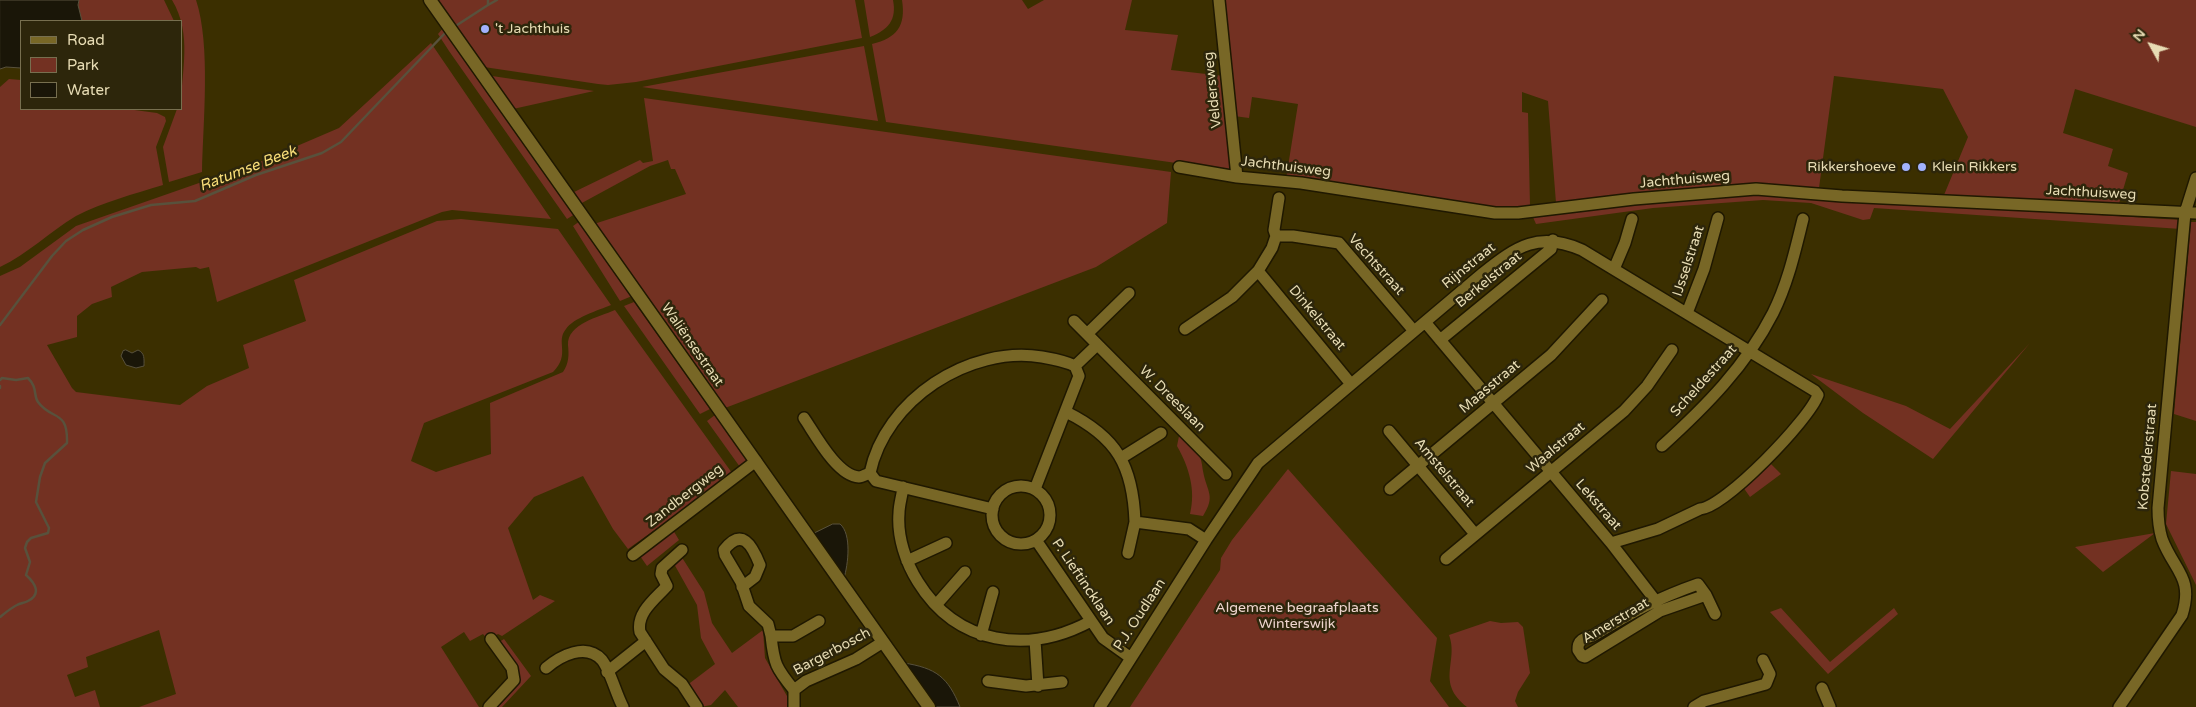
<!DOCTYPE html>
<meta charset="utf-8">
<style>
body{margin:0}
#map{position:relative;width:2196px;height:707px;overflow:hidden;background:#3b2f00;font-family:"Varela Round",sans-serif}
canvas{display:block}
.legend{position:absolute;left:20px;top:20px;width:162px;height:90px;box-sizing:border-box;background:#2d260b;border:1px solid #776f4f;margin:0;padding:6px 9px;list-style:none;font-size:15px;color:#e7dcb4}
.legend li{display:flex;align-items:center;gap:10px;height:25px}
.legend b{width:25px;border:1px solid #776f4f}
.north{position:absolute;left:2126px;top:20px;width:50px;height:50px;-webkit-text-stroke:4px #2d260b;paint-order:stroke;rotate:309deg;font-size:14px;font-weight:700;line-height:20px;text-align:center;color:#e7dcb4}
.north::after{content:'';display:block;margin:auto;width:18px;height:22px;background:#e7dcb4;clip-path:polygon(50% 0,100% 100%,50% 72%,0 100%)}
</style>
<div id="map">
<canvas width="2196" height="707"></canvas>
<ul class="legend">
<li><b style="height:6px;background:#786726"></b>Road</li>
<li><b style="height:14px;background:#733122"></b>Park</li>
<li><b style="height:14px;background:#1a1608"></b>Water</li>
</ul>
<div class="north">N</div>
</div>
<script>
const c = document.querySelector('canvas').getContext('2d');
c.lineJoin = 'round';
function fill(path, color) { c.fillStyle = color; c.fill(path, 'evenodd'); }
function strokePath(path, color, width, dash) { c.strokeStyle = color; c.lineWidth = width; c.lineCap = dash ? 'butt' : 'round'; c.setLineDash(dash || []); c.stroke(path); }
function label(font, color, halo, rows, align = 'center') {
  c.font = font + ' "Varela Round",sans-serif'; c.lineWidth = 5; c.setLineDash([]); c.textBaseline = 'middle'; c.strokeStyle = halo; c.fillStyle = color; for (const [text, x, y, turn = 0] of rows) {
    c.save(); c.translate(x, y); c.rotate((+turn || 0) * Math.PI / 180); c.textAlign = isNaN(turn) ? turn : align; if (halo) c.strokeText(text, 0, 0); c.fillText(text, 0, 0); c.restore();
  }
}
const green = new Path2D(`
 M79 0H164L174 21H82L78 5Z
 M172 0H196C211 45 203 123 202 172L169 182 163 147 177 109H181C181 71 193 35 172 0Z
 M434 0H855L862 38 636 82 608 85 598 84 484 67Z
 M864 0H893C897 20 888 30 870 37Z
 M902 0H1022L1028 9 1044 0H1132L1125 30 1178 35 1171 70 1224 76 1233 171 886 122 872 44C897 38 906 26 902 0Z
 M1223 0H2196V127L2075 89 2063 133 2113 149 2108 166 2128 173 2118 207 1944 195 1968 137 1943 89 1834 76 1819 188 1734 185 1556 203 1548 101 1522 92V112L1528 113 1530 206 1489 207 1286 179 1298 104 1252 97 1249 118 1234 116Z
 M444 27 575 214 567 219 449 51 438 34Z
 M431 43 551 219 452 210 442 212 217 302 209 267 200 269 196 267 142 272 111 287 112 297 92 304 77 316V337L47 345 72 388 76 392 180 405 207 386 249 368 243 345 306 321 294 280 437 221 461 219 558 229 611 305C599 310 573 318 566 329 555 342 571 354 553 372L424 423 411 461 436 472 491 454 490 403 563 372C569 363 569 355 568 345 567 324 599 317 615 310L732 473 713 488 628 549 613 529 583 476 534 497 508 528 533 600 540 595 555 601 502 636 498 634 488 640 483 634 470 641 464 632 441 647 479 707H139L176 694 159 630 86 657 88 667 67 675 75 697 95 690 100 707H0V276L20 267 76 226 262 161 339 128Z
 M864 46 878 121 642 87Z
 M489 76H492L594 91 513 109Z
 M9 79 21 80V109H127L157 113 165 117 166 121 156 147 163 185C134 194 103 202 76 216 49 232 28 254 0 267V87Z
 M644 98 1171 172 1167 223 1096 267 725 408 594 224 686 194 675 169H671L668 160 650 166 580 204 572 193 640 160 643 163 653 161Z
 M1755 194 2181 220V229L1874 208 1870 219 1863 220 1811 203 1763 200 1653 208 1536 224 1532 215Z
 M580 221 632 296 620 301 573 226Z
 M2191 222H2196V421L2174 414Z
 M634 302 710 409 700 414 629 313 624 306Z
 M2030 343 1933 459 1863 413 1811 374 1906 406 1950 429Z
 M715 415 748 462 740 467 707 421Z
 M1179 436C1185 442 1194 448 1199 456 1202 460 1202 466 1203 471 1207 493 1216 495 1203 516L1190 514C1196 490 1189 467 1177 446Z
 M1769 462 1781 474 1750 497 1743 487Z
 M1288 469 1437 638 1430 681 1449 707H1130L1220 570 1221 558 1232 540Z
 M2171 471 2196 474V585L2166 524Z
 M673 530 679 540 647 566 640 556Z
 M2155 533 2103 572 2075 547Z
 M681 556 704 592 712 623 732 653 763 630 765 658 787 696 788 707H738L725 690 711 705 700 707 686 686 715 664 701 638 697 605 673 562Z
 M1781 608 1830 662 1894 608 1898 614 1828 674 1770 612Z
 M1490 621 1501 623 1518 622 1523 627 1530 673 1518 692 1515 701 1518 707H1467C1435 682 1459 662 1449 635Z
 M504 639 531 676 502 707H489L514 680 496 644Z`);
const water = new Path2D(`
 M0 0H79L78 5 82 21H21V68L6 67 0 69Z
 M126 350 132 353 138 350C145 353 144 359 144 366L136 368 126 365 121 356 123 351Z
 M833 524H840C852 534 848 565 844 578L813 534Z
 M904 663C936 668 948 677 960 707H935Z`);
const stream = new Path2D(`
 M488 5 497 0
 M454 27 488 5V0
 M0 325 52 256 66 241 83 230 112 217 151 205 195 201 256 175 322 153 341 142 447 31
 M0 380 2 378 16 380 28 378C38 388 33 395 38 402 52 421 68 409 67 443L45 463 40 477 36 502 49 528 48 533 31 538 27 542 25 548 30 562 26 575C35 583 42 594 28 601 25 603 20 603 17 605 11 608 5 613 0 617
 M0 386V388`);
const minor = new Path2D(`
 M1219 0 1237 177
 M1179 167 1237 177 1301 183 1495 213H1518L1634 199 1756 189 1842 196 2196 213
 M1276 236H1293L1339 243 1414 331
 M1614 269 1625 243 1632 219
 M1258 271 1351 384
 M1687 313 1704 269 1718 218
 M1074 321 1226 474
 M1185 329 1232 297 1258 271 1272 248 1276 236 1274 230 1279 198
 M1087 334 1129 293
 M1440 340 1551 249 1553 240
 M1066 412C1117 437 1133 466 1135 522L1189 529 1206 540
 M804 418C815 434 837 476 859 477 862 477 867 474 870 473
 M1389 431 1475 534
 M1662 446C1705 407 1746 366 1773 313 1788 283 1795 251 1803 219
 M1121 458 1161 433
 M992 515a29 29 0 1 1 58 0a29 29 0 1 1-58 0Z
 M903 487C902 496 899 505 899 513 897 537 906 563 918 582 957 645 1028 655 1091 621
 M1035 489 1079 376 1075 366
 M1390 489 1551 355 1602 300
 M993 509 876 481 870 473C885 400 969 345 1042 357 1054 359 1065 361 1075 366L1097 345
 M1036 540 1103 638 1131 658
 M1611 543 1655 600
 M682 550 662 568 661 574 667 586C655 599 636 613 640 632L664 669 682 684 697 707
 M1128 553 1135 522
 M633 555 756 461
 M1446 559 1624 411 1647 386 1672 350
 M907 561 946 543
 M742 587 755 577 760 565C752 545 742 527 724 550L725 555 741 582 749 606 768 624 771 636
 M1706 595 1660 611 1585 657 1582 656 1578 650C1578 646 1578 643 1582 640 1586 637 1592 637 1596 634 1632 612 1658 598 1698 584L1706 595 1715 614
 M936 605 965 572
 M981 635 993 592
 M1035 640 1038 686
 M546 668C560 656 586 642 602 660 610 670 616 694 623 707
 M607 672 646 641
 M988 681 1026 686 1062 682
 M1822 688 1830 707
 M794 690C776 668 774 664 771 636H793L819 621
 M489 707 514 680 512 668 491 639
 M794 707V690L806 681 856 659 883 642
 M1100 707 1206 540 1258 463 1483 273C1517 246 1539 231 1582 250L1815 391 1818 395C1809 420 1725 507 1700 509L1658 529 1611 543 1425 322
 M1694 707 1704 701 1766 684 1770 674 1763 660
 M2119 707 2182 615C2194 577 2174 571 2162 539 2159 529 2158 519 2158 508L2185 213 2196 178`);
const tertiary = new Path2D(`
 M430 0 929 707`);
const markers = [
 [485,29,5,"#a2b2fd"],
 [1906,167,5,"#a2b2fd"],
 [1922,167,5,"#a2b2fd"]
];
const poiNames = [
 ["'t Jachthuis",495,29],
 ["Rikkershoeve",1896,167,"right"],
 ["Klein Rikkers",1932,167]
];
const streetNames = [
 ["Veldersweg",1213,90,-96],
 ["Jachthuisweg",1286,167,7],
 ["Jachthuisweg",1685,180,-5],
 ["Jachthuisweg",2091,193,3],
 ["IJsselstraat",1689,261,-72],
 ["Vechtstraat",1376,265,48],
 ["Rijnstraat",1469,266,-39],
 ["Berkelstraat",1489,280,-39],
 ["Dinkelstraat",1317,318,50],
 ["Waliënsestraat",692,345,55],
 ["Scheldestraat",1704,381,-48],
 ["Maasstraat",1490,387,-40],
 ["W. Dreeslaan",1172,399,45],
 ["Waalstraat",1556,448,-40],
 ["Kobstederstraat",2148,457,-85],
 ["Amstelstraat",1444,473,50],
 ["Zandbergweg",685,496,-38],
 ["Lekstraat",1598,505,49],
 ["P. Lieftincklaan",1083,582,56],
 ["P.J. Oudlaan",1140,615,-57],
 ["Amerstraat",1616,621,-31],
 ["Bargerbosch",832,652,-28]
];
const parkNames = [
 ["Algemene begraafplaats",1297,608],
 ["Winterswijk",1297,624]
];
const waterNames = [
 ["Ratumse Beek",248,169,-21]
];
fill(green, '#733122');
fill(water, '#1a1608');
strokePath(water, '#58513c', 1);
strokePath(stream, '#58513c', 2.5);
strokePath(minor, '#1f1800', 14);
strokePath(tertiary, '#1f1800', 15);
strokePath(minor, '#786726', 11);
strokePath(tertiary, '#786726', 12);
for (const [x, y, r, color] of markers) { const dot = new Path2D(); dot.arc(x, y, r, 0, 2 * Math.PI); c.fillStyle = color; c.fill(dot); strokePath(dot, '#2d260b', 2); }
label('14px', '#e7dcb4', '#2d260b', poiNames, 'left');
label('14px', '#e7dcb4', '#2d260b', streetNames);
label('14px', '#efd5ce', '#2d260b', parkNames);
label('italic 15px', '#f9de79', '#2d260b', waterNames);
</script>
